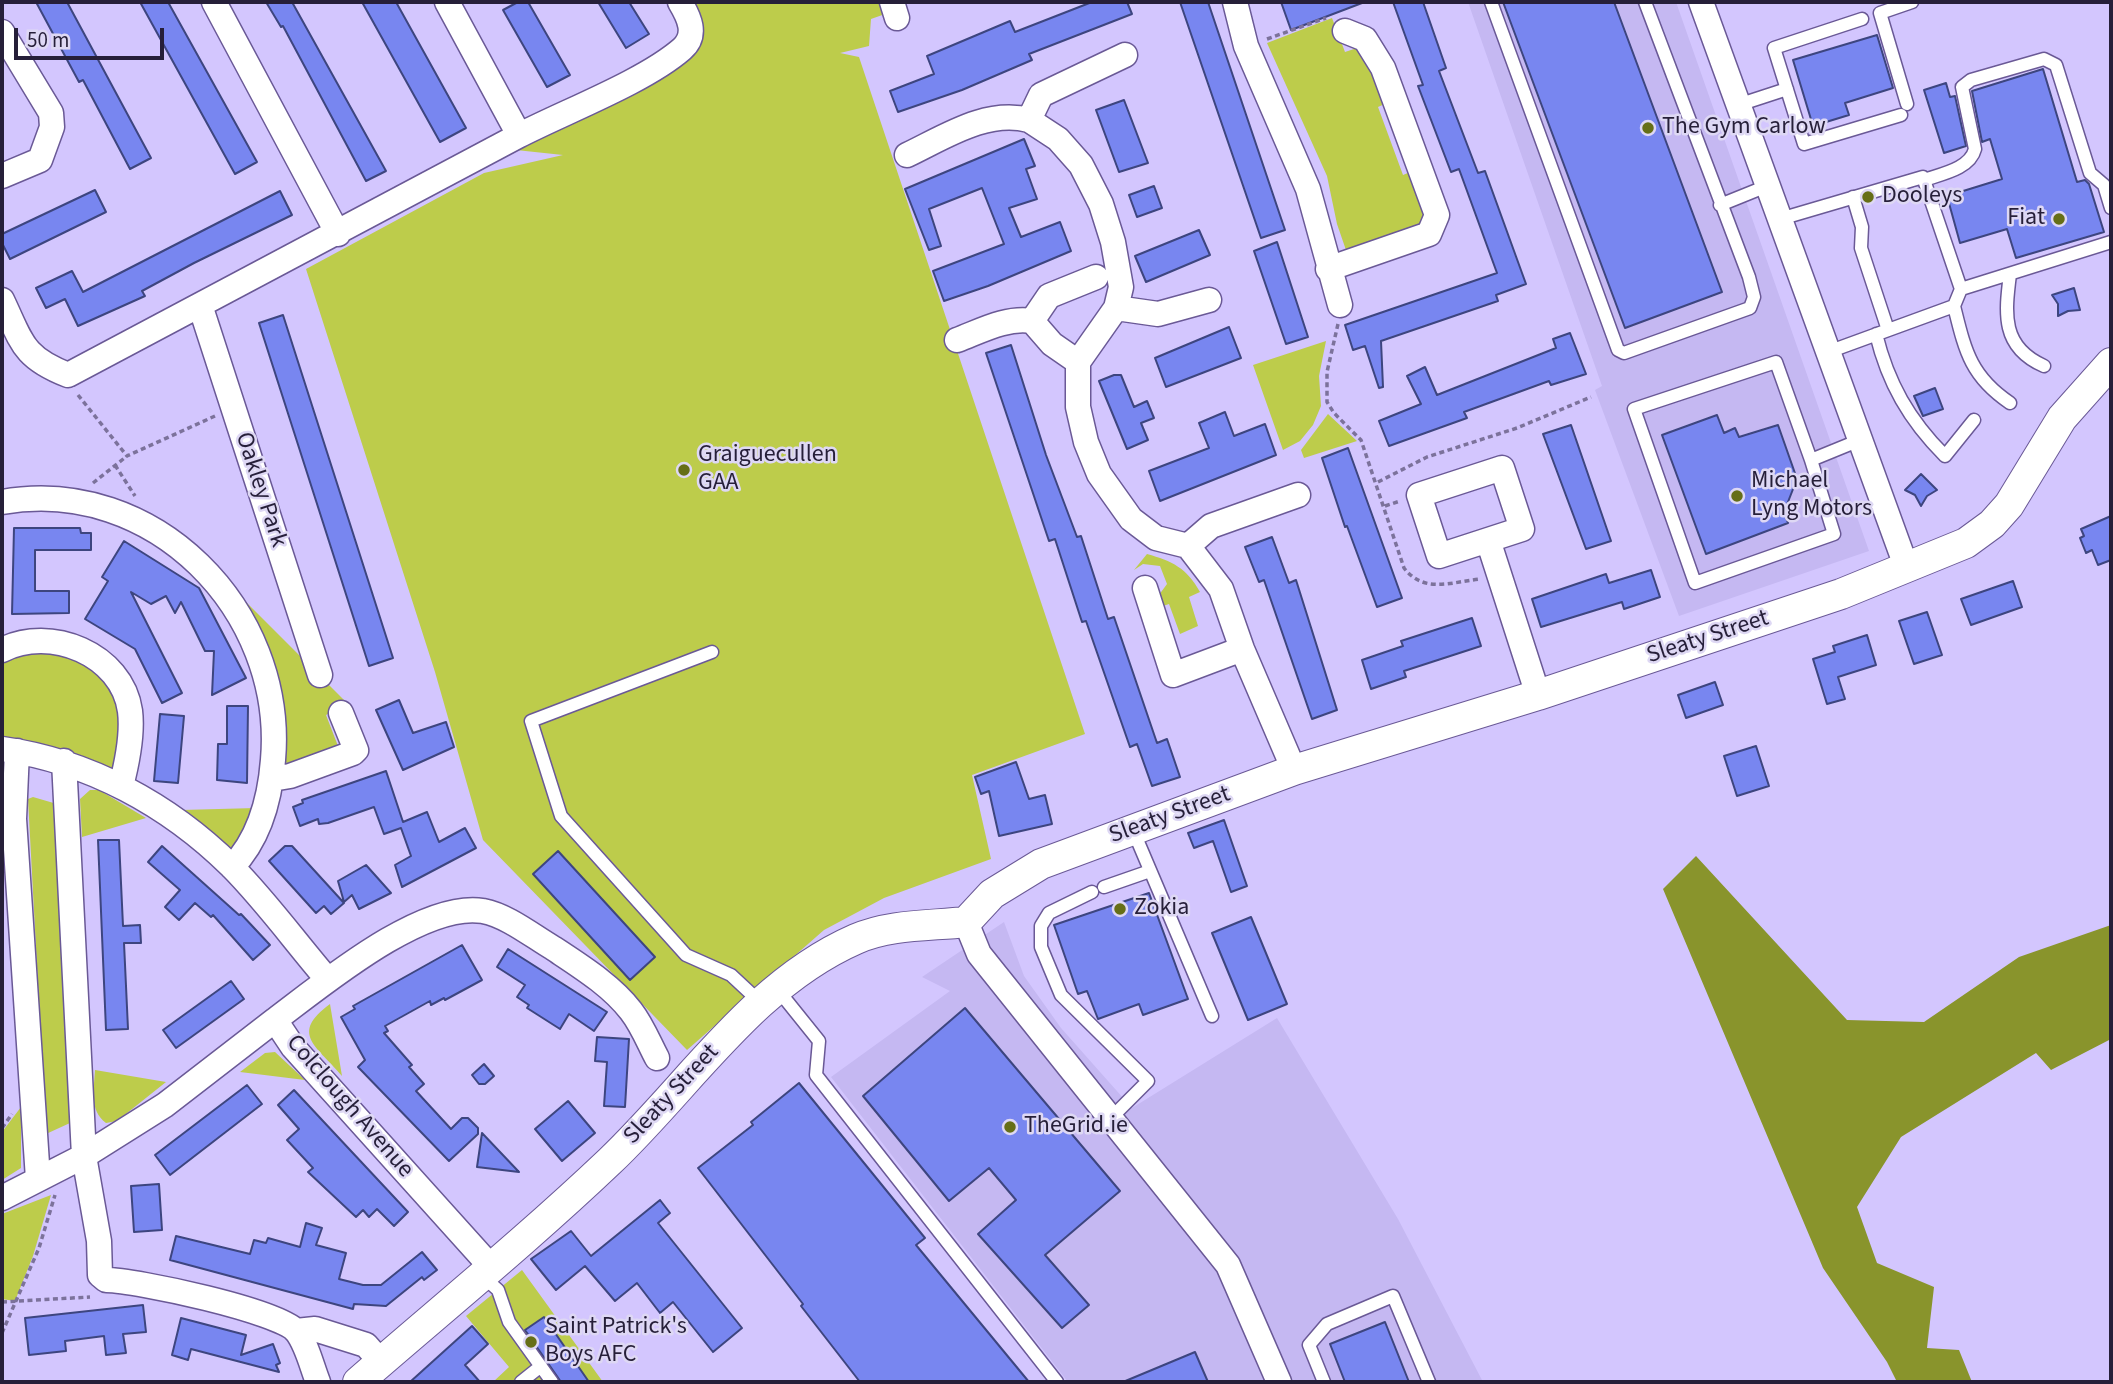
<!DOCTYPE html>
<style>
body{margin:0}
#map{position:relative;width:2113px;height:1384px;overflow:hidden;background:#d3c6fe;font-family:"Source Sans 3",sans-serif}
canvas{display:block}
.frame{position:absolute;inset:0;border:4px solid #261f39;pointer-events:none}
.scale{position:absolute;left:14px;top:28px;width:150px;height:32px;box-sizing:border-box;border:4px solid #261f39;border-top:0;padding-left:9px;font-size:21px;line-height:24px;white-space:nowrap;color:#261f39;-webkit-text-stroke:5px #ded8f4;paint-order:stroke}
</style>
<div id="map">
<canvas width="2113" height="1384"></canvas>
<div class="frame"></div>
<div class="scale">50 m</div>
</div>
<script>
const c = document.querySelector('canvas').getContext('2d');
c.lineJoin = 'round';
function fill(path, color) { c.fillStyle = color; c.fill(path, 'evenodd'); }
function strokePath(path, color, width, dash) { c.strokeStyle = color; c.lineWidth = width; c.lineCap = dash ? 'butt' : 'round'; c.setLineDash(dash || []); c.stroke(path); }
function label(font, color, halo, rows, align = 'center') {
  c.font = font + ' "Source Sans 3",sans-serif'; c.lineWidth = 5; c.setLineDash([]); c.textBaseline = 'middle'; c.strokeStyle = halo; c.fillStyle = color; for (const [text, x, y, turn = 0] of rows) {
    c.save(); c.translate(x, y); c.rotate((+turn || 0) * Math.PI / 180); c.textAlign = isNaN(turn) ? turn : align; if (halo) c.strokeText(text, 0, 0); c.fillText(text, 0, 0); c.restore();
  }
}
const built = new Path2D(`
 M1468 2H1676L1869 551 1679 616 1595 390 1602 386Z
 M1004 922 1024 976 1061 1028 1132 1108 1277 1018 1398 1219 1483 1382H1068L831 1077 950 991 922 977Z`);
const green = new Path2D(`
 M694 2H884L888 13 871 19 869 46 840 53 859 57 1085 734 972 775 991 859 884 898 824 930 687 1050 483 840 435 672 306 269 484 173 563 155 516 150 690 53 703 35 701 15Z
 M1332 18 1345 52 1363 46 1389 102 1378 107 1403 175 1415 170 1429 221 1347 253 1337 224 1327 176 1267 43Z
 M1326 341 1319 376 1321 406 1313 425 1300 441 1283 450 1253 365Z
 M1328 414 1357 441 1304 458 1301 450Z
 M1147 554C1172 561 1187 568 1200 592L1189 597 1198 626 1180 634 1169 604 1154 609 1156 599 1167 584 1160 566 1143 564 1134 570Z
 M241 597 348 704 326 715 338 746 288 765 281 755 268 649Z
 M65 649 102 674 124 715 116 771 2 740V658Z
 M90 790H99L146 818 82 837 80 799Z
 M33 797 57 804 72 1118 70 1123 46 1134 28 799Z
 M256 808 233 848 220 843 181 810Z
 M330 1004 342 1076C317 1046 289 1034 330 1004Z
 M275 1052 305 1080 240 1072 265 1053Z
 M95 1070 166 1082 117 1121 106 1123C89 1110 94 1090 95 1070Z
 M21 1107V1168L2 1180V1132Z
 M51 1195 33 1256 15 1301 2 1299V1214Z
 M522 1270 603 1382H493L509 1367 466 1316Z`);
const forest = new Path2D(`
 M1696 856 1847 1020 1924 1022 2019 957 2111 925V1039L2051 1070 2036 1053 1901 1137 1857 1207 1877 1263 1934 1287 1927 1348 1959 1350 1972 1382H1897L1887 1362 1823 1268 1663 889Z`);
const building = new Path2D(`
 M36 2H67L151 158 130 169 83 80 79 82Z
 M140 2H168L257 162 235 174Z
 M266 2H292L386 171 366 181 283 26 281 27Z
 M362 2H396L466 128 440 142Z
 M518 2H528L570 75 547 87 503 10Z
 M598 2H629L649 34 626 48Z
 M1092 2H1127L1132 14 1029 54 1032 60 962 90 898 112 890 91 934 74 927 56 1010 21 1015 32Z
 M1180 2H1208L1285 230 1261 238Z
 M1281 2H1361L1362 3 1291 30Z
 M1393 2H1423L1446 68 1439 71 1478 173 1485 171 1526 284 1496 295 1498 301 1381 341 1383 387 1379 388 1365 346 1353 350 1345 325 1497 273 1459 169 1451 172 1418 86 1423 85Z
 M1503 2H1614L1722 292 1625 328Z
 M1877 35 1893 88 1845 103 1849 115 1813 126 1793 60Z
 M2043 69 2077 182 2085 180 2089 184 2104 232 2016 258 2007 229 1960 243 1947 196 2002 179 1990 139 1982 142 1972 91Z
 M1946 83 1950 97 1955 96 1966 146 1944 153 1924 90Z
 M1124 100 1148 163 1119 172 1096 110Z
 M1024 139 1035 166 1026 169 1037 199 1009 208 1021 237 1060 222 1071 251 988 286 944 301 933 271 1004 244 982 188 929 209 941 246 929 250 905 189Z
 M1154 186 1162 208 1137 217 1129 195Z
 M95 190 106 212 10 259 2 243V234Z
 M280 191 292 215 194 263 142 291 145 296 78 326 65 299 46 308 36 288 72 271 83 292Z
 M1199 230 1210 255 1146 282 1135 256Z
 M1277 242 1308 337 1286 344 1254 251Z
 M2074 288 2080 310 2068 311 2058 316V304L2052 295Z
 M283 315 393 658 369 666 259 323Z
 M1229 327 1241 358 1166 387 1155 358Z
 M1570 333 1586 374 1551 385 1549 381 1464 412 1467 418 1389 446 1379 421 1421 404 1407 376 1425 367 1437 395 1556 348 1553 339Z
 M1011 345 1046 455 1077 537 1081 536 1108 619 1114 617 1157 743 1167 739 1180 777 1152 786 1137 744 1130 747 1086 621 1082 622 1055 539 1049 541 986 353Z
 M1114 375H1121L1134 407 1147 401 1154 418 1141 423 1148 440 1127 449 1099 381Z
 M1935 388 1943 409 1923 416 1914 396Z
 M1225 412 1234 436 1265 424 1276 455 1160 501 1149 471 1209 448 1199 423Z
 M1717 415 1724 433 1735 428 1739 437 1778 425 1797 479 1784 512 1788 523 1706 554 1662 435Z
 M1571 425 1611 541 1586 549 1543 434Z
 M1348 448 1402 598 1377 607 1347 526 1345 527 1322 458Z
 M1921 474 1937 490 1927 496 1921 506 1915 495 1905 490Z
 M2111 516V560L2098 565 2092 550 2086 553 2080 538 2084 536 2081 529Z
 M14 528H80L81 533H91V550H35V591H69V613L12 614Z
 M1272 537 1289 583 1296 580 1337 710 1312 719 1264 580 1259 582 1245 547Z
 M124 541 199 588 246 678 212 695 214 651H205L181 602 175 613 166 596 151 604 131 592 182 693 162 703 135 649 85 619 108 581 102 577Z
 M1651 570 1660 597 1624 609 1622 602 1541 627 1532 599 1606 574 1609 583Z
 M2013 581 2022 607 1971 625 1961 599Z
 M1927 612 1942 655 1914 664 1899 621Z
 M1472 618 1481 646 1404 671 1406 677 1371 689 1362 660 1403 646 1401 641Z
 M1867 635 1876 665 1838 677 1845 699 1827 704 1813 659 1835 652 1833 646Z
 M1715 682 1723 705 1686 718 1678 695Z
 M399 700 413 733 446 722 454 747 403 770 376 710Z
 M227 706H248L247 783 217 780 218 744H227Z
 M160 714 184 716 178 783 154 781Z
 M1756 746 1769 786 1737 796 1724 756Z
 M1016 762 1029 799 1045 795 1052 824 999 836 989 791 981 794 975 777Z
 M386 771 403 822 427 812 439 842 465 828 476 848 402 887 395 865 411 856 401 828 384 834 374 807 328 823 319 824 318 819 300 826 293 807 303 803 302 800Z
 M1224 820 1247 886 1231 892 1213 841 1194 848 1188 833Z
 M98 840H119L123 926 140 925 141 943H124L128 1029 106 1030Z
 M162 846 239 915 241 914 270 945 253 960 213 915 211 917 195 903 179 920 165 907 180 890 148 862Z
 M285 846H292L344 903 331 914 324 906 316 913 269 861Z
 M558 851 655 957 630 980 533 874Z
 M366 865 391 893 359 909 352 895 344 902 338 881Z
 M1149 893 1188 999 1143 1015 1139 1004 1098 1019 1087 991 1078 994 1054 925Z
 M1251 917 1287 1004 1248 1020 1212 933Z
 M462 945 482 980 445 1000 444 998 431 1005 430 1001 385 1026 388 1031 384 1033 412 1065 409 1067 424 1084 416 1091 451 1129 462 1118H468L478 1128V1134L449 1161 358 1067 365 1060 341 1017 355 1009 353 1006Z
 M508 949 607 1012 594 1031 569 1014 560 1029 527 1008 529 1005 517 997 525 985 497 967Z
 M231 981 244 999 176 1048 163 1030Z
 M965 1008 1120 1191 1045 1255 1089 1305 1062 1328 978 1234 1016 1200 989 1168 949 1201 863 1096Z
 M597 1037 629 1039 625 1107 604 1106 607 1062 595 1061Z
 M484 1064 494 1076 485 1084H479L472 1075Z
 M799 1083 925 1238 916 1245 1029 1382H860L801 1306 803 1304 698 1168 753 1125 751 1122Z
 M247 1085 262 1104 170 1175 155 1155Z
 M294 1090 408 1212 394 1226 377 1209 369 1217 363 1210 356 1217 308 1172 313 1168 287 1140 299 1129 278 1105Z
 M568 1101 595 1133 562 1161 535 1129Z
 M482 1133 519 1172 477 1167Z
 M159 1184 162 1230 134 1232 131 1186Z
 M660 1200 670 1213 658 1223 742 1328 713 1352 673 1302 660 1313 637 1283 615 1301 585 1266 556 1290 531 1259 571 1231 591 1256Z
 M306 1223 322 1228 316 1245 346 1253 339 1279 363 1285H381L422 1252 437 1270 424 1280 422 1277 386 1306 354 1304 353 1309 170 1260 176 1236 250 1254 254 1240 266 1243 268 1238 300 1247Z
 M143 1305 146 1332 123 1334 126 1353 106 1355 104 1336 65 1341 66 1351 29 1355 25 1318Z
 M544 1317 589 1382H561L525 1330Z
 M181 1318 246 1335 241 1355 273 1344 280 1363 276 1365 279 1372 191 1349 188 1360 172 1355Z
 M1385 1322 1409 1382H1345L1330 1344Z
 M472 1326 488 1344 465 1365 480 1382H410Z
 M1195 1352 1208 1382H1123Z`);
const path = new Path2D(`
 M1267 39 1326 18
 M1338 324 1327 372V402L1334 413 1361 440 1404 568C1424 594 1451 582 1480 579
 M78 395 127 456 215 416
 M115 465 135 496
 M1378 482 1427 457 1517 428 1591 397
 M93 483 127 456
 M1385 506 1400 501
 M2 1128 12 1114
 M2 1302 90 1297
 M2 1333 39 1248 55 1195`);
const service = new Path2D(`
 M1491 2 1618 350 1624 353 1750 308 1754 297 1749 277 1645 2
 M1862 19 1774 48 1804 144 1901 115
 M1907 104 1880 13 1912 2
 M1738 105 1787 89
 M1924 180C1941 174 1970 169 1975 149L1962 87 1971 80 2044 59 2056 65 2090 173 2104 185 2111 208
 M1853 197 1862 227 1861 248 1888 330
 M1720 205 1767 186
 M1780 219 1923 177 1961 289
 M2010 274C2005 314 2001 347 2044 366
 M1954 306C1965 350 1970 376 2010 403
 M1876 334C1888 383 1909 420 1945 456L1974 420
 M1828 352 1954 306 1961 289 2111 242
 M1811 460 1776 362 1634 409 1695 583 1834 534 1811 460 1860 440
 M712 652 531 721 561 816 686 955 731 975 761 1003
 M1133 830 1212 1016
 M1104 887 1150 871
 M1092 892 1049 913 1041 926V947L1061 995 1148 1081 1111 1118
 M778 990 819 1041 816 1075 1057 1382
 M481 1275 498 1290 509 1322 552 1382
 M521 1382 541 1366
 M1324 1382 1309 1345 1327 1324 1393 1296 1429 1382`);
const minor = new Path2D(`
 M214 2 338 234
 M447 2 519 135
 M892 2 897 18
 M1235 2 1246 46 1308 189 1340 305
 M1701 2 1906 566
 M2 32 51 113 52 127 40 160 2 176
 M1125 55 1041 95 1029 120 1058 139 1081 165 1101 204 1113 242 1121 287 1116 308 1078 362V407L1086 442 1099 474 1131 519 1156 538 1188 546 1221 589 1242 649 1294 770
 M907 155C945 137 986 109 1029 120
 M1328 269 1429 234 1437 215 1383 68 1365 39 1345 31
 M2 300C22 342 22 357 68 375 218 295 368 215 518 136 564 112 644 82 682 49 698 35 689 17 680 2
 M200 305 320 675
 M1116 308 1158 314 1209 300
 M1032 321 1049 296 1096 277
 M957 340C981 331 1006 317 1032 321L1052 344 1078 362
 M1502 468 1522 529 1439 556 1419 495Z
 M2 502C153 475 286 610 273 760 270 799 259 839 232 867
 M1488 540 1538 695
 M1188 546 1211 526 1298 495
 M1145 588 1173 675 1242 649
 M2 650C50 625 122 654 130 711 133 735 127 763 121 786
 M2 749C89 761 169 805 231 866 266 901 296 943 328 980
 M17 751 14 819 38 1179
 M64 761 84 1156 99 1241 100 1275 106 1280C135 1280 281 1311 297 1332 307 1345 312 1367 318 1382
 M272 779 290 776 353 753 356 750 341 713
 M966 922 979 954 1228 1265 1279 1382
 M2 1198 84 1156 165 1105 275 1020
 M491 1267 293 1047 275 1020C322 985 422 901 483 911 508 916 531 935 553 948 580 966 611 985 631 1011 642 1025 649 1043 657 1058
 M296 1331 315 1329 366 1345 381 1362`);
const tertiary = new Path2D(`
 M358 1382C442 1309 529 1238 610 1161 689 1086 753 984 856 939 890 924 930 926 966 922L992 894 1041 864 1294 770 1538 695 1841 594 1966 543 1992 524 2009 505 2062 418 2111 363`);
const markers = [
 [1648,128,7,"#666f17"],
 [1868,197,7,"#666f17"],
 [2059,219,7,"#666f17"],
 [684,470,7,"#666f17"],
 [1737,496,7,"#666f17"],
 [1120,909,7,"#666f17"],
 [1010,1127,7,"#666f17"],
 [531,1342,7,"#666f17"]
];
const poiNames = [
 ["The Gym Carlow",1662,128],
 ["Dooleys",1882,197],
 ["Fiat",2045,219,"right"],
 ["Graiguecullen",698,456],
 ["GAA",698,484],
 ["Michael",1751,482],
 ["Lyng Motors",1751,510],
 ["Zokia",1134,909],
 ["TheGrid.ie",1024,1127],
 ["Saint Patrick's",545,1328],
 ["Boys AFC",545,1356]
];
const streetNames = [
 ["Oakley Park",260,490,72],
 ["Sleaty Street",1708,638,-18],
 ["Sleaty Street",1170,816,-20],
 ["Sleaty Street",672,1095,-47],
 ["Colclough Avenue",349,1107,49]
];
fill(built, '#c5b8f2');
fill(green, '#bdcc4b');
fill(forest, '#89942c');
fill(building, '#7886f0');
strokePath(building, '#3d457f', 2);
strokePath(service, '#6a5996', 15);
strokePath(minor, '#6a5996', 27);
strokePath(tertiary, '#6a5996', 32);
strokePath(path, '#7c729b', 3.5, [5, 3.5]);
strokePath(service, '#fff', 12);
strokePath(minor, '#fff', 24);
strokePath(tertiary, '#fff', 30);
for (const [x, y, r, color] of markers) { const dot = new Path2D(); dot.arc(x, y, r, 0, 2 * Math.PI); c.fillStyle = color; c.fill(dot); strokePath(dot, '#ded8f4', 2.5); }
label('24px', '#261f39', '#ded8f4', poiNames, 'left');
label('24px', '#261f39', '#ded8f4', streetNames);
</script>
